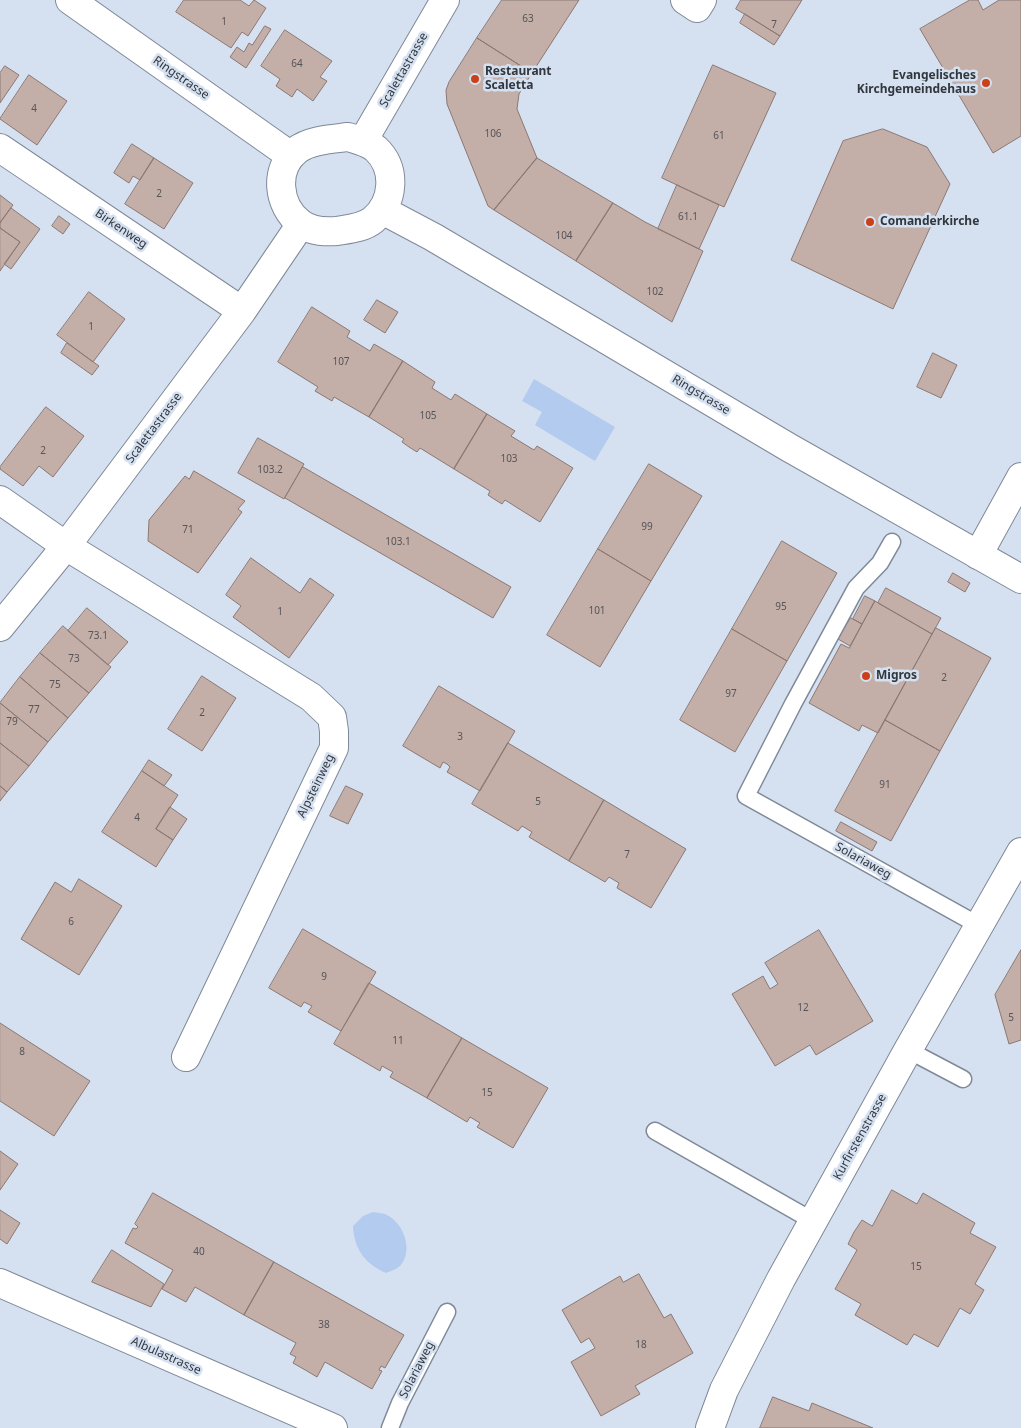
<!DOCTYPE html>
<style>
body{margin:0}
canvas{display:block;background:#d5e1f1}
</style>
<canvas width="1021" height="1428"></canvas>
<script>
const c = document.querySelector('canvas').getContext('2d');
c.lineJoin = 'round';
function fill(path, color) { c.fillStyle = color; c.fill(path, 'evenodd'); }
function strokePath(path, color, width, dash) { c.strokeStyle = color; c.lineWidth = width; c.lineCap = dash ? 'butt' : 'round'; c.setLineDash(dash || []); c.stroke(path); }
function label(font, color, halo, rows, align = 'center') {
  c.font = font + ' "Noto Sans",sans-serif'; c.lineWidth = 5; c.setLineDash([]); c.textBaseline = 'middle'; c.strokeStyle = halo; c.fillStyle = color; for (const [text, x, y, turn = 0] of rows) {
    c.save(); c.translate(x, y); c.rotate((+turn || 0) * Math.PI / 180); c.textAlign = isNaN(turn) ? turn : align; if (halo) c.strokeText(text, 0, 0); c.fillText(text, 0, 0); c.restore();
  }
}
const green = new Path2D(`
 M534 379 615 427 595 461 535 425 542 412 522 401Z
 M373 1212C377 1213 382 1213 385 1214 404 1222 414 1251 400 1266 396 1270 390 1271 386 1273 365 1264 354 1249 353 1226L363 1216Z`);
const building = new Path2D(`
 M184 0H240L249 6 254 0 266 8 248 36 242 32 231 48 176 12Z
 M502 0H579L532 73 477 38Z
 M741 0H802L780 36 736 9Z
 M970 0H978L983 10 999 0H1021V136L993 153 920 29Z
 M745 14 780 36 774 45 740 23Z
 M265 26 271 29 246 68 230 57 237 47 244 52 249 43 252 45Z
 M285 30 332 61 320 77 327 81 313 101 297 89 292 97 276 86 280 79 261 66Z
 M477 38 532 73 519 94 517 109 537 158 494 210 488 206 447 104 446 90 449 82Z
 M713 65 776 93 724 207 662 178Z
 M5 66 19 75 0 103V73Z
 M29 75 67 101 37 145 0 119Z
 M883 129 927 147 950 184 893 309 791 260 843 141Z
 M132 144 154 158 140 180 133 176 129 183 114 173Z
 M154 158 193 183 164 229 125 204Z
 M537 158 613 203 576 261 494 210Z
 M677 185 719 205 699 249 658 229Z
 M0 195 13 205 0 223Z
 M613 203 645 222 703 251 672 322 576 261Z
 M11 208 40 229 11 269 4 264 20 242 0 228V223Z
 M59 216 70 224 63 234 52 226Z
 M0 228 20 242 0 271Z
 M89 292 125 319 93 362 57 335Z
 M377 300 398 312 385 333 364 320Z
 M312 307 350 331 347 337 370 351 374 344 403 361 369 417 334 397 332 401 315 391 318 387 278 362Z
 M67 343 99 366 92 375 61 353Z
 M933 353 957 365 941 398 917 387Z
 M403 361 435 382 432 388 451 400 455 394 487 414 454 469 420 448 417 452 409 447 402 442 404 439 369 417Z
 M46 407 84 436 53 477 39 466 23 486 0 469V467Z
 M487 414 515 431 511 436 534 450 537 446 573 468 540 522 505 500 502 504 494 499 488 495 490 491 454 469Z
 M258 438 304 464 284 499 238 473Z
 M649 464 702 496 651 581 598 549Z
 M303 467 511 587 493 618 285 498Z
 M194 471 245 501 238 509 242 512 198 573 148 541 149 520 185 476 189 479Z
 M782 541 837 573 787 661 732 629Z
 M598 549 651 581 600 667 547 635Z
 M251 558 300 593 310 578 334 595 289 658 233 617 241 606 226 595Z
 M953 573 970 583 965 592 948 582Z
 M886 588 941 618 932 634 878 603Z
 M865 596 875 601 862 624 853 619Z
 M875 601 932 634 878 733 862 725 859 731 809 703 841 644 849 648Z
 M87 608 128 642 108 665 68 631Z
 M851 618 862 624 850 646 838 639Z
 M63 626 111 667 89 693 40 653Z
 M936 628 991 658 940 751 885 720Z
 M732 629 787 661 735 752 680 720Z
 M40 653 89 693 68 718 20 677Z
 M202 676 236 698 202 751 168 729Z
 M20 677 68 718 48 742 0 703Z
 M439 686 515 731 480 791 447 772 450 767 447 764 443 762 440 768 403 746Z
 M0 703 48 742 29 766 0 743Z
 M885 720 940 751 891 841 835 811Z
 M0 743 29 766 7 792 0 786Z
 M508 743 604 800 569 861 529 837 532 832 522 826 518 831 472 804Z
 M149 760 172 775 164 786 142 771Z
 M142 771 178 795 156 829 173 840 156 867 102 832Z
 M0 786 7 792 0 801Z
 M346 786 363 794 348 824 330 816Z
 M604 800 686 849 651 908 617 888 619 883 609 877 605 882 569 861Z
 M170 807 187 819 173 840 156 829Z
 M841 822 877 842 872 851 836 831Z
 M79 879 122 906 79 975 21 939 55 882 71 892Z
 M303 929 376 972 341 1031 308 1012 312 1006 304 1002 301 1007 269 988Z
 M819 930 873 1021 816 1055 810 1045 775 1066 732 994 763 976 770 989 778 984 765 963Z
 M1021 950V1040L1009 1044 995 995Z
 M369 983 462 1038 427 1098 390 1077 393 1072 382 1066 380 1071 334 1044Z
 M0 1023 90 1081 54 1136 0 1101Z
 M462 1038 548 1088 513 1148 477 1127 480 1123 470 1117 467 1122 427 1098Z
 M0 1151 18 1164 0 1190Z
 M892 1190 917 1204 923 1193 975 1223 970 1233 996 1247 975 1284 984 1290 970 1314 960 1308 938 1347 914 1334 907 1345 855 1315 861 1304 835 1289 857 1250 848 1244 854 1232 862 1220 872 1226Z
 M153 1193 274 1262 244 1315 195 1287 186 1302 162 1289 173 1270 125 1243 133 1228 136 1229 138 1227 135 1224Z
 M0 1210 20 1223 7 1244 0 1239Z
 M112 1250 164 1284 151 1307 92 1282Z
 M274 1262 404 1335 385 1368 381 1366 379 1370 382 1371 372 1389 325 1362 317 1377 307 1371 293 1363 296 1357 290 1354 296 1343 244 1315Z
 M639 1274 664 1318 671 1314 693 1353 635 1386 640 1394 601 1416 571 1362 595 1348 589 1338 581 1343 562 1310 620 1276 623 1282Z
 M773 1397 809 1411 812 1403 873 1428H760Z`);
const lane = new Path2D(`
 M892 542 880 563 856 588 793 704 746 796 980 926
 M908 1050 963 1079
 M655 1131 813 1221
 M390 1428 400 1403 447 1312`);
const street = new Path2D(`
 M685 0 697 8 702 0
 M363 141 445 0
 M0 148 242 311
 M0 500 66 546 311 697 332 717 334 731V748L186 1057
 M978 555 1021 477
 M0 627 66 546 242 311 301 224
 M0 1283 333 1428
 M710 1428 724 1390 781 1279 908 1050 1021 852`);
const secondary = new Path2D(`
 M70 0 291 156
 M348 137C358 140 368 142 376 149 397 169 394 202 373 220 363 228 349 229 337 231 325 232 310 231 300 223 278 206 273 169 297 150 310 140 332 139 348 137Z
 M382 210 433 237 788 447 1021 579`);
const markers = [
 [475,79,5,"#ca4119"],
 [986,83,5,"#ca4119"],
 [870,222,5,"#ca4119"],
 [866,676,5,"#ca4119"]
];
const numberNames = [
 ["63",528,19],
 ["1",224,22],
 ["7",774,25],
 ["64",297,64],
 ["4",34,109],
 ["106",493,134],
 ["61",719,136],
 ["2",159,194],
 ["61.1",688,217],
 ["104",564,236],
 ["102",655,292],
 ["1",91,327],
 ["107",341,362],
 ["105",428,416],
 ["2",43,451],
 ["103",509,459],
 ["103.2",270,470],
 ["99",647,527],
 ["71",188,530],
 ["103.1",398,542],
 ["95",781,607],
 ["101",597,611],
 ["1",280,612],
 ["73.1",98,636],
 ["73",74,659],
 ["2",944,678],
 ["75",55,685],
 ["97",731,694],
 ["77",34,710],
 ["2",202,713],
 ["79",12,722],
 ["3",460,737],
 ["91",885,785],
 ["5",538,802],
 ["4",137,818],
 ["7",627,855],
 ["6",71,922],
 ["9",324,977],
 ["12",803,1008],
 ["5",1011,1018],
 ["11",398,1041],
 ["8",22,1052],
 ["15",487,1093],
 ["40",199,1252],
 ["15",916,1267],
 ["38",324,1325],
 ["18",641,1345]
];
const streetNames = [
 ["Scalettastrasse",404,70,-60],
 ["Ringstrasse",181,78,35],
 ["Birkenweg",121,229,34],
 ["Ringstrasse",701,395,31],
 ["Scalettastrasse",154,428,-53],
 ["Alpsteinweg",316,786,-64],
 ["Solariaweg",863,861,29],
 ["Kurfirstenstrasse",860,1137,-61],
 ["Albulastrasse",166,1356,24],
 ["Solariaweg",417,1370,-63]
];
const poiNames = [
 ["Restaurant",485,72],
 ["Scaletta",485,86],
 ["Evangelisches",976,76,"right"],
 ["Kirchgemeindehaus",976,90,"right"],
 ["Comanderkirche",880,222],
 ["Migros",876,676]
];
fill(green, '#b2cbee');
fill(building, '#c3aea8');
strokePath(building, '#8c7873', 1);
strokePath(lane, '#7f8998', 19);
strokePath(street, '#7f8998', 30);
strokePath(secondary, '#7f8998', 30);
strokePath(lane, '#fff', 16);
strokePath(street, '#fff', 28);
strokePath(secondary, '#fff', 28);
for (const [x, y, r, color] of markers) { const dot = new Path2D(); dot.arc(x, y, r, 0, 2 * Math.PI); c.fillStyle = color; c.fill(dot); strokePath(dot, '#d5e1f1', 2); }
label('10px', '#565558', null, numberNames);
label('12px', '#32373d', '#d5e1f1', streetNames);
label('bold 12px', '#32373d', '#d5e1f1', poiNames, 'left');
</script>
